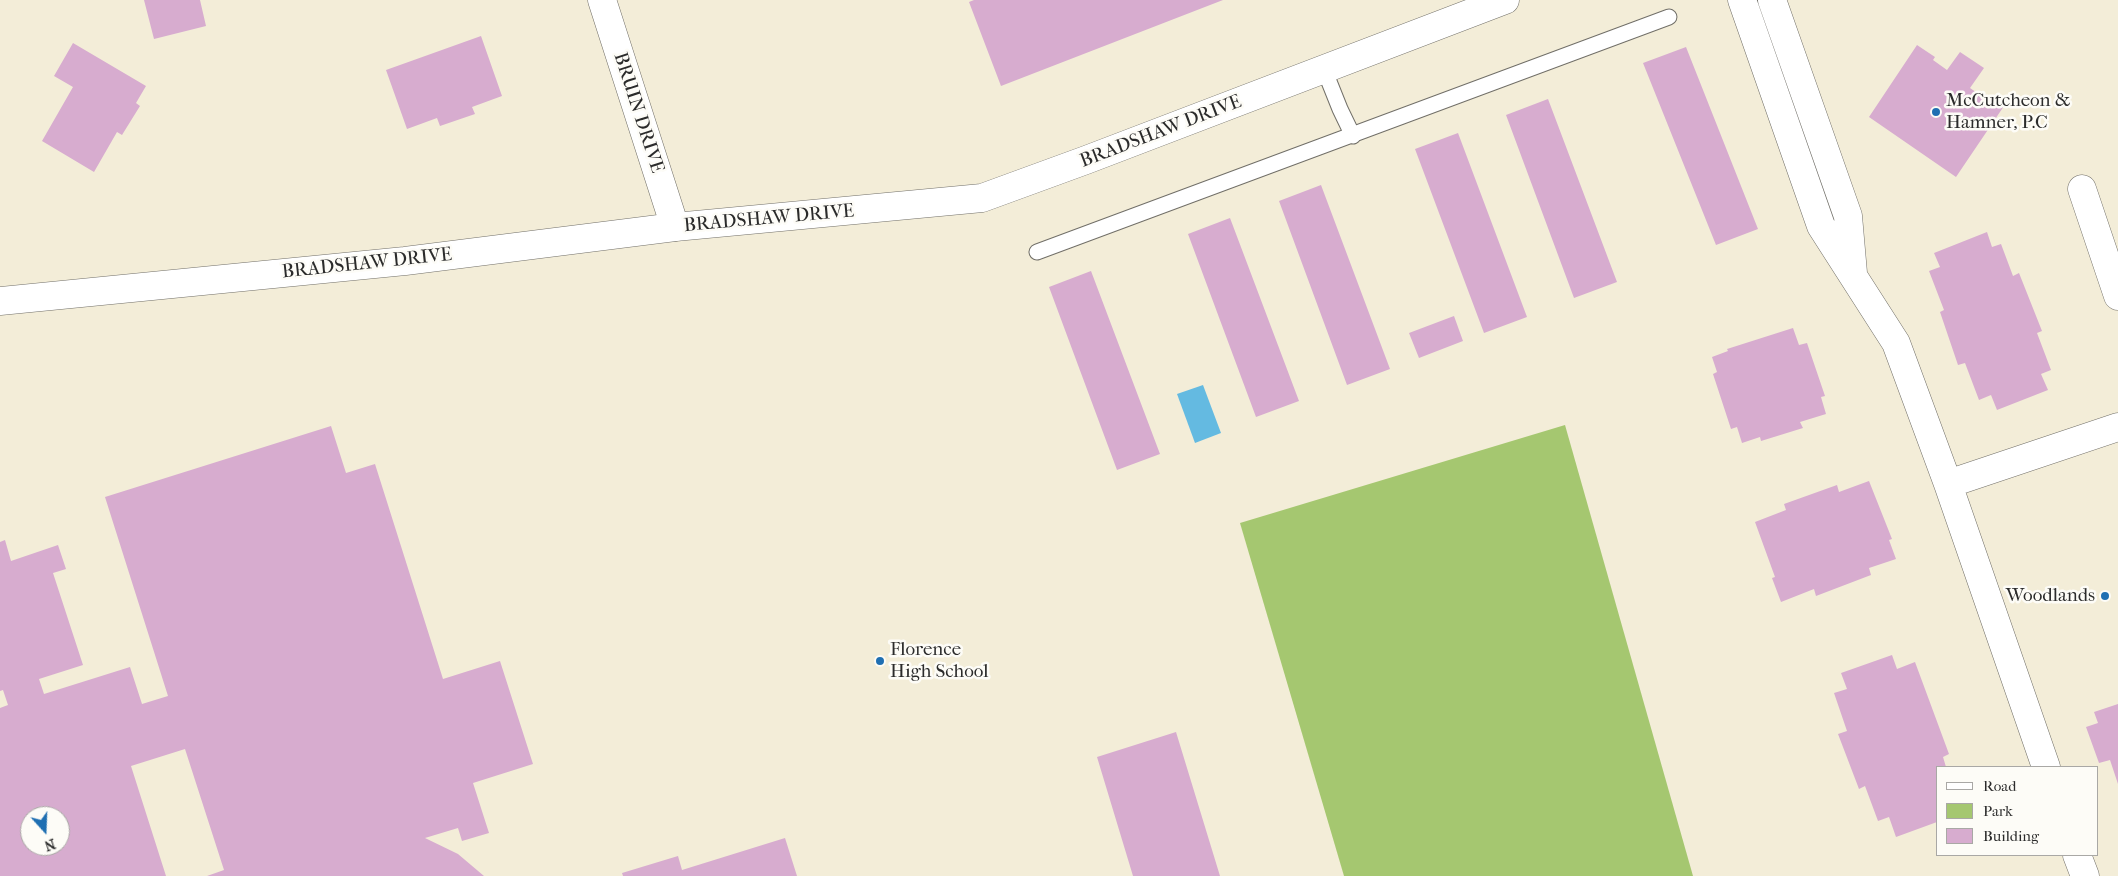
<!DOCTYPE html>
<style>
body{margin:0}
#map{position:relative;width:2118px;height:876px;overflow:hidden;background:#f3edd8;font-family:"IM FELL French Canon",serif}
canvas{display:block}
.legend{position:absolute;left:1936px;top:766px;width:162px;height:90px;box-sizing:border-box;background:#fdfcf7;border:1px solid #a9a8a5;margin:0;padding:6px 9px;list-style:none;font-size:15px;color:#2b2b2b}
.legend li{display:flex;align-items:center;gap:10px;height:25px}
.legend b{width:25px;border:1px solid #a9a8a5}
.north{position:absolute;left:20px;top:806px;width:50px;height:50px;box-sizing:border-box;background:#fdfcf7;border:1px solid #a9a8a5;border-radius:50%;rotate:160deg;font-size:14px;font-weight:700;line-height:20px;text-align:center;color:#2b2b2b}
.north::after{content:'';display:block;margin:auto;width:18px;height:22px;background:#1f6fb2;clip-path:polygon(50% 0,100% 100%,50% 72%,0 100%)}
</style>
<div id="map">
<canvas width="2118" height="876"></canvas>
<ul class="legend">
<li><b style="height:6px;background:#fff"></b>Road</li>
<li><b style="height:14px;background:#a5c770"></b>Park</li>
<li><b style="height:14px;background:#d7accf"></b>Building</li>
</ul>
<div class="north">N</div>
</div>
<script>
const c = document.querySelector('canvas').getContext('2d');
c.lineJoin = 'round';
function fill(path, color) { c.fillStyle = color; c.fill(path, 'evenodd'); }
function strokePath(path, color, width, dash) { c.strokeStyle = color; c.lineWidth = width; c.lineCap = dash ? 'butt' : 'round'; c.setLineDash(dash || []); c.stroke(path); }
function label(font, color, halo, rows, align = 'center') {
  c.font = font + ' "IM FELL French Canon",serif'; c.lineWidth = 5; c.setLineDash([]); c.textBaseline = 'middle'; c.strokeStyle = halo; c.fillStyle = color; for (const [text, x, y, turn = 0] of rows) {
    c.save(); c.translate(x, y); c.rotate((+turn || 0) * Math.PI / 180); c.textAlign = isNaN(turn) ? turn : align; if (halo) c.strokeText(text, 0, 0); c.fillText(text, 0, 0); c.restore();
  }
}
const green = new Path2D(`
 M1565 425 1693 876H1344L1240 523Z`);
const water = new Path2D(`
 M1203 385 1221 433 1195 443 1177 394Z`);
const building = new Path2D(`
 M144 0H200L206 26 154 39Z
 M974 0H1223L1001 86 969 2Z
 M481 36 502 96 472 107 475 114 440 126 437 118 407 129 386 70Z
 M73 43 146 86 136 103 140 106 122 135 117 132 94 172 42 141 73 87 54 76Z
 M1917 45 1935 57 1933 60 1947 70 1960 52 1984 68 1970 88 1983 97 1985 94 2004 106 1956 177 1869 117Z
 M1686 47 1758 229 1716 245 1643 63Z
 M1548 99 1617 282 1574 298 1506 115Z
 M1458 133 1527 317 1484 333 1415 149Z
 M1321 185 1390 369 1347 385 1279 201Z
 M1230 218 1299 401 1256 417 1188 234Z
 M1987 232 1992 247 2001 244 2013 276 2019 273 2042 331 2037 333 2051 370 2041 374 2048 390 1997 410 1991 395 1979 400 1965 363 1958 365 1940 312 1944 310 1929 271 1940 267 1934 253Z
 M1091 271 1160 454 1117 470 1049 287Z
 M1454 316 1463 341 1419 358 1409 333Z
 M1793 328 1799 345 1807 343 1825 396 1821 397 1826 414 1800 422 1803 428 1761 441 1760 437 1742 443 1737 427 1731 429 1713 374 1717 372 1712 357 1728 351 1727 349Z
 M331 426 346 473 375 464 443 679 500 661 533 764 473 783 489 833 462 841 458 828 425 838 458 854 484 876H207L224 870 185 749 131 766 166 876H0V708L8 705 3 690 0 691V542L5 540 11 561 58 545 66 569 53 573 83 665 39 679 44 694 130 667 142 704 168 696 105 497ZM30 816H60V846H30Z
 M1869 481 1892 539 1889 540 1896 559 1869 568 1871 575 1816 596 1814 589 1781 602 1772 578 1775 577 1755 522 1786 510 1784 504 1837 485 1839 492Z
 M1892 655 1897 669 1915 662 1949 754 1943 757 1946 767H1937V822L1896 837 1889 817 1878 821 1865 786 1859 789 1838 734 1847 731 1834 693 1847 689 1841 673Z
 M2118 704V784L2110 760 2099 763 2086 727 2098 723 2094 712Z
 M1176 732 1220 876H1133L1097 757Z
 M785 838 797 876H623L622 873 678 856 682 870Z`);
const service = new Path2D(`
 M1324 69 1340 109 1353 136
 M1037 252 1669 17`);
const minor = new Path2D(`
 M602 0 675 227
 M1742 0 1821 226 1896 343 1948 484 2046 767
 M1772 0 1848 216 1853 273
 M2082 189 2118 296
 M1948 484 2118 427
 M2077 855 2085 876`);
const tertiary = new Path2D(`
 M0 301 405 261 675 227 982 198 1086 160 1505 0`);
const markers = [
 [1936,112,5,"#1f6fb2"],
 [2105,596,5,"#1f6fb2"],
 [880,661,5,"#1f6fb2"]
];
const poiNames = [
 ["McCutcheon &",1946,101],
 ["Hamner, P.C",1946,123],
 ["Woodlands",2095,596,"right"],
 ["Florence",890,650],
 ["High School",890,672]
];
const streetNames = [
 ["BRUIN DRIVE",638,113,72],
 ["BRADSHAW DRIVE",1161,132,-21],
 ["BRADSHAW DRIVE",769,219,-5],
 ["BRADSHAW DRIVE",367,264,-6]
];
fill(green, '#a5c770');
fill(water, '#64bae1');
fill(building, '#d7accf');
strokePath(service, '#716f68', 17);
strokePath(minor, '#716f68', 29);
strokePath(tertiary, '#716f68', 29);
strokePath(service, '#fff', 15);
strokePath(minor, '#fff', 28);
strokePath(tertiary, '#fff', 28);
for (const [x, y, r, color] of markers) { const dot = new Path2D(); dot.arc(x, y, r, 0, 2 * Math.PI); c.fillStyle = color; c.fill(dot); strokePath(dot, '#fdfcf7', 2); }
label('19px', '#2b2b2b', '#fdfcf7', poiNames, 'left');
label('19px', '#2b2b2b', '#fdfcf7', streetNames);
</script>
